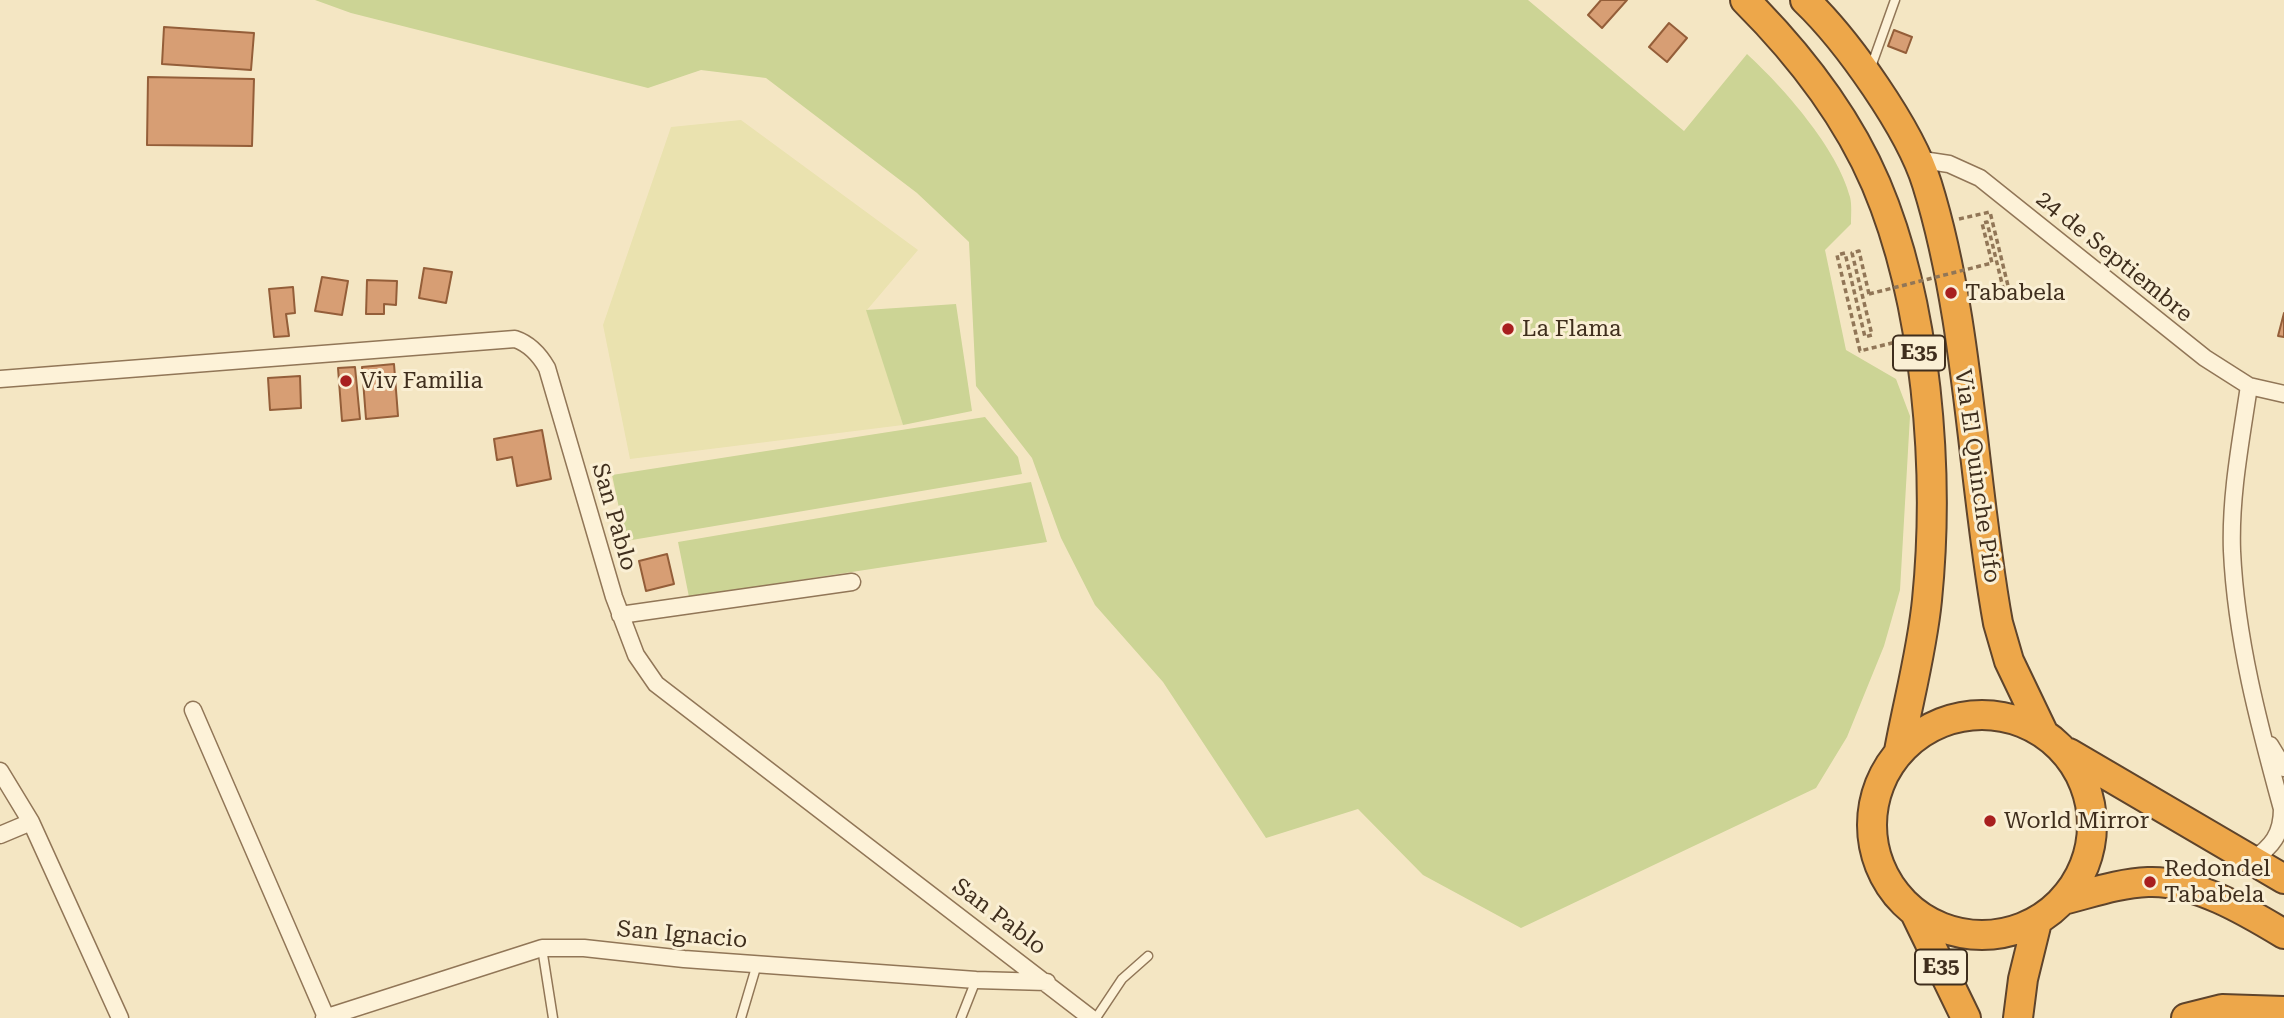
<!DOCTYPE html>
<style>
body{margin:0}
canvas{display:block;background:#f4e6c3}
</style>
<canvas width="2284" height="1018"></canvas>
<script>
const c = document.querySelector('canvas').getContext('2d');
c.lineJoin = 'round';
function fill(path, color) { c.fillStyle = color; c.fill(path, 'evenodd'); }
function strokePath(path, color, width, dash) { c.strokeStyle = color; c.lineWidth = width; c.lineCap = dash ? 'butt' : 'round'; c.setLineDash(dash || []); c.stroke(path); }
function label(font, color, halo, rows, align = 'center') {
  c.font = font + ' "Roboto Serif",serif'; c.lineWidth = 6; c.setLineDash([]); c.textBaseline = 'middle'; c.strokeStyle = halo; c.fillStyle = color; for (const [text, x, y, turn = 0] of rows) {
    c.save(); c.translate(x, y); c.rotate((+turn || 0) * Math.PI / 180); c.textAlign = isNaN(turn) ? turn : align; if (halo) c.strokeText(text, 0, 0); c.fillText(text, 0, 0); c.restore();
  }
}
const farmland = new Path2D(`
 M741 120 918 250 867 310 903 425 630 459 603 325 671 127Z`);
const green = new Path2D(`
 M315 0H1528L1684 131 1747 54C1783 87 1838 149 1850 197 1852 205 1851 215 1851 224L1825 250 1846 350 1896 379 1910 416 1900 590 1884 646 1847 737 1816 788 1521 928 1423 875 1358 809 1266 838 1163 682 1095 605 1061 538 1032 458 976 386 969 242 917 193 766 78 701 70 648 88 351 13Z
 M956 304 972 411 903 425 866 310Z
 M985 417 1018 457 1022 474 626 541 612 475Z
 M1031 482 1047 542 689 597 678 542Z`);
const building = new Path2D(`
 M1601 0H1627L1602 28 1588 15Z
 M1669 23 1687 38 1667 62 1649 47Z
 M164 27 254 33 251 70 162 64Z
 M1894 30 1912 37 1906 53 1888 46Z
 M148 77 254 79 252 146 147 145Z
 M424 268 452 272 446 303 419 298Z
 M322 277 348 281 342 315 315 311Z
 M367 280 397 281 396 305 384 304V314H366Z
 M293 287 295 313 286 314 289 336 274 337 269 289Z
 M2284 313V337L2278 336Z
 M394 364 398 416 366 419 362 367Z
 M355 367 360 419 342 421 338 368Z
 M300 376 301 408 270 410 268 378Z
 M542 430 551 479 517 486 512 457 497 460 494 439Z
 M667 554 674 584 646 591 639 561Z`);
const path = new Path2D(`
 M1959 219 1990 212 2011 298 2006 300 1987 222 1982 223 1992 263
 M1869 294 1859 251 1852 253 1872 335 1865 337 1845 253 1837 255 1860 351 1896 342`);
const lane = new Path2D(`
 M1871 67 1895 0
 M542 948 553 1018
 M741 1018 757 964
 M961 1018 976 980
 M1096 1018 1122 979 1148 956`);
const street = new Path2D(`
 M1916 159 1949 164 1980 178 2205 358 2249 386 2284 394
 M0 379 515 339C530 344 539 354 547 368L614 597 636 655 656 684 1091 1018
 M2249 386C2241 440 2230 496 2232 551 2236 639 2259 725 2282 809 2282 834 2272 847 2252 860
 M620 615 852 582
 M193 710 326 1017
 M2270 745 2284 768
 M0 771 31 822 120 1018
 M0 835 31 822
 M324 1018 542 948H584L684 959 976 980 1047 982`);
const highway = new Path2D(`
 M1745 0C1798 53 1846 114 1876 184 1927 304 1940 471 1927 600 1922 651 1908 702 1899 751
 M1805 0C1847 40 1910 129 1927 184 1970 322 1972 481 1998 623L2009 661 2043 732
 M1872 825a110 110 0 1 1 220 0a110 110 0 1 1-220 0Z
 M2069 753 2284 879
 M2063 900C2091 893 2120 883 2148 882 2194 880 2246 911 2284 934
 M1916 915 1966 1018
 M2018 1018 2023 979 2037 922
 M2186 1018 2222 1009 2284 1011`);
const pathBridge = new Path2D(`
 M1869 294 1992 263`);
const markers = [
 [1951,293,7,"#a81f1f"],
 [1508,329,7,"#a81f1f"],
 [346,381,7,"#a81f1f"],
 [1990,821,7,"#a81f1f"],
 [2150,882,7,"#a81f1f"]
];
const shields = [
 [1919,353,52],
 [1941,967,52]
];
const shieldNames = [
 ["E35",1919,353],
 ["E35",1941,967]
];
const streetNames = [
 ["24 de Septiembre",2114,257,39],
 ["Via El Quinche Pifo",1977,476,82],
 ["San Pablo",614,517,74],
 ["San Pablo",999,917,37],
 ["San Ignacio",682,935,5]
];
const poiNames = [
 ["Tababela",1965,293],
 ["La Flama",1522,329],
 ["Viv Familia",360,381],
 ["World Mirror",2004,821],
 ["Redondel",2164,869],
 ["Tababela",2164,895]
];
fill(farmland, '#eae2af');
fill(green, '#ccd495');
fill(building, '#d79e74');
strokePath(building, '#945e39', 2);
strokePath(lane, '#917657', 11);
strokePath(street, '#917657', 19);
strokePath(highway, '#5e442c', 32);
strokePath(path, '#917657', 3.5, [5, 3.5]);
strokePath(lane, '#fdf2d8', 8);
strokePath(street, '#fdf2d8', 16);
strokePath(highway, '#eda74a', 28);
strokePath(pathBridge, '#917657', 3.5, [5, 3.5]);
for (const [x, y, r, color] of markers) { const dot = new Path2D(); dot.arc(x, y, r, 0, 2 * Math.PI); c.fillStyle = color; c.fill(dot); strokePath(dot, '#faefd4', 2.5); }
for (const [x, y, w] of shields) { const box = new Path2D(); box.roundRect(x - w / 2, y - 17.5, w, 35, 5); c.fillStyle = '#faefd4'; c.fill(box); strokePath(box, '#3f2e1d', 2); }
label('bold 21px', '#3f2e1d', null, shieldNames);
label('23px', '#3f2e1d', '#faefd4', streetNames);
label('23px', '#3f2e1d', '#faefd4', poiNames, 'left');
</script>
